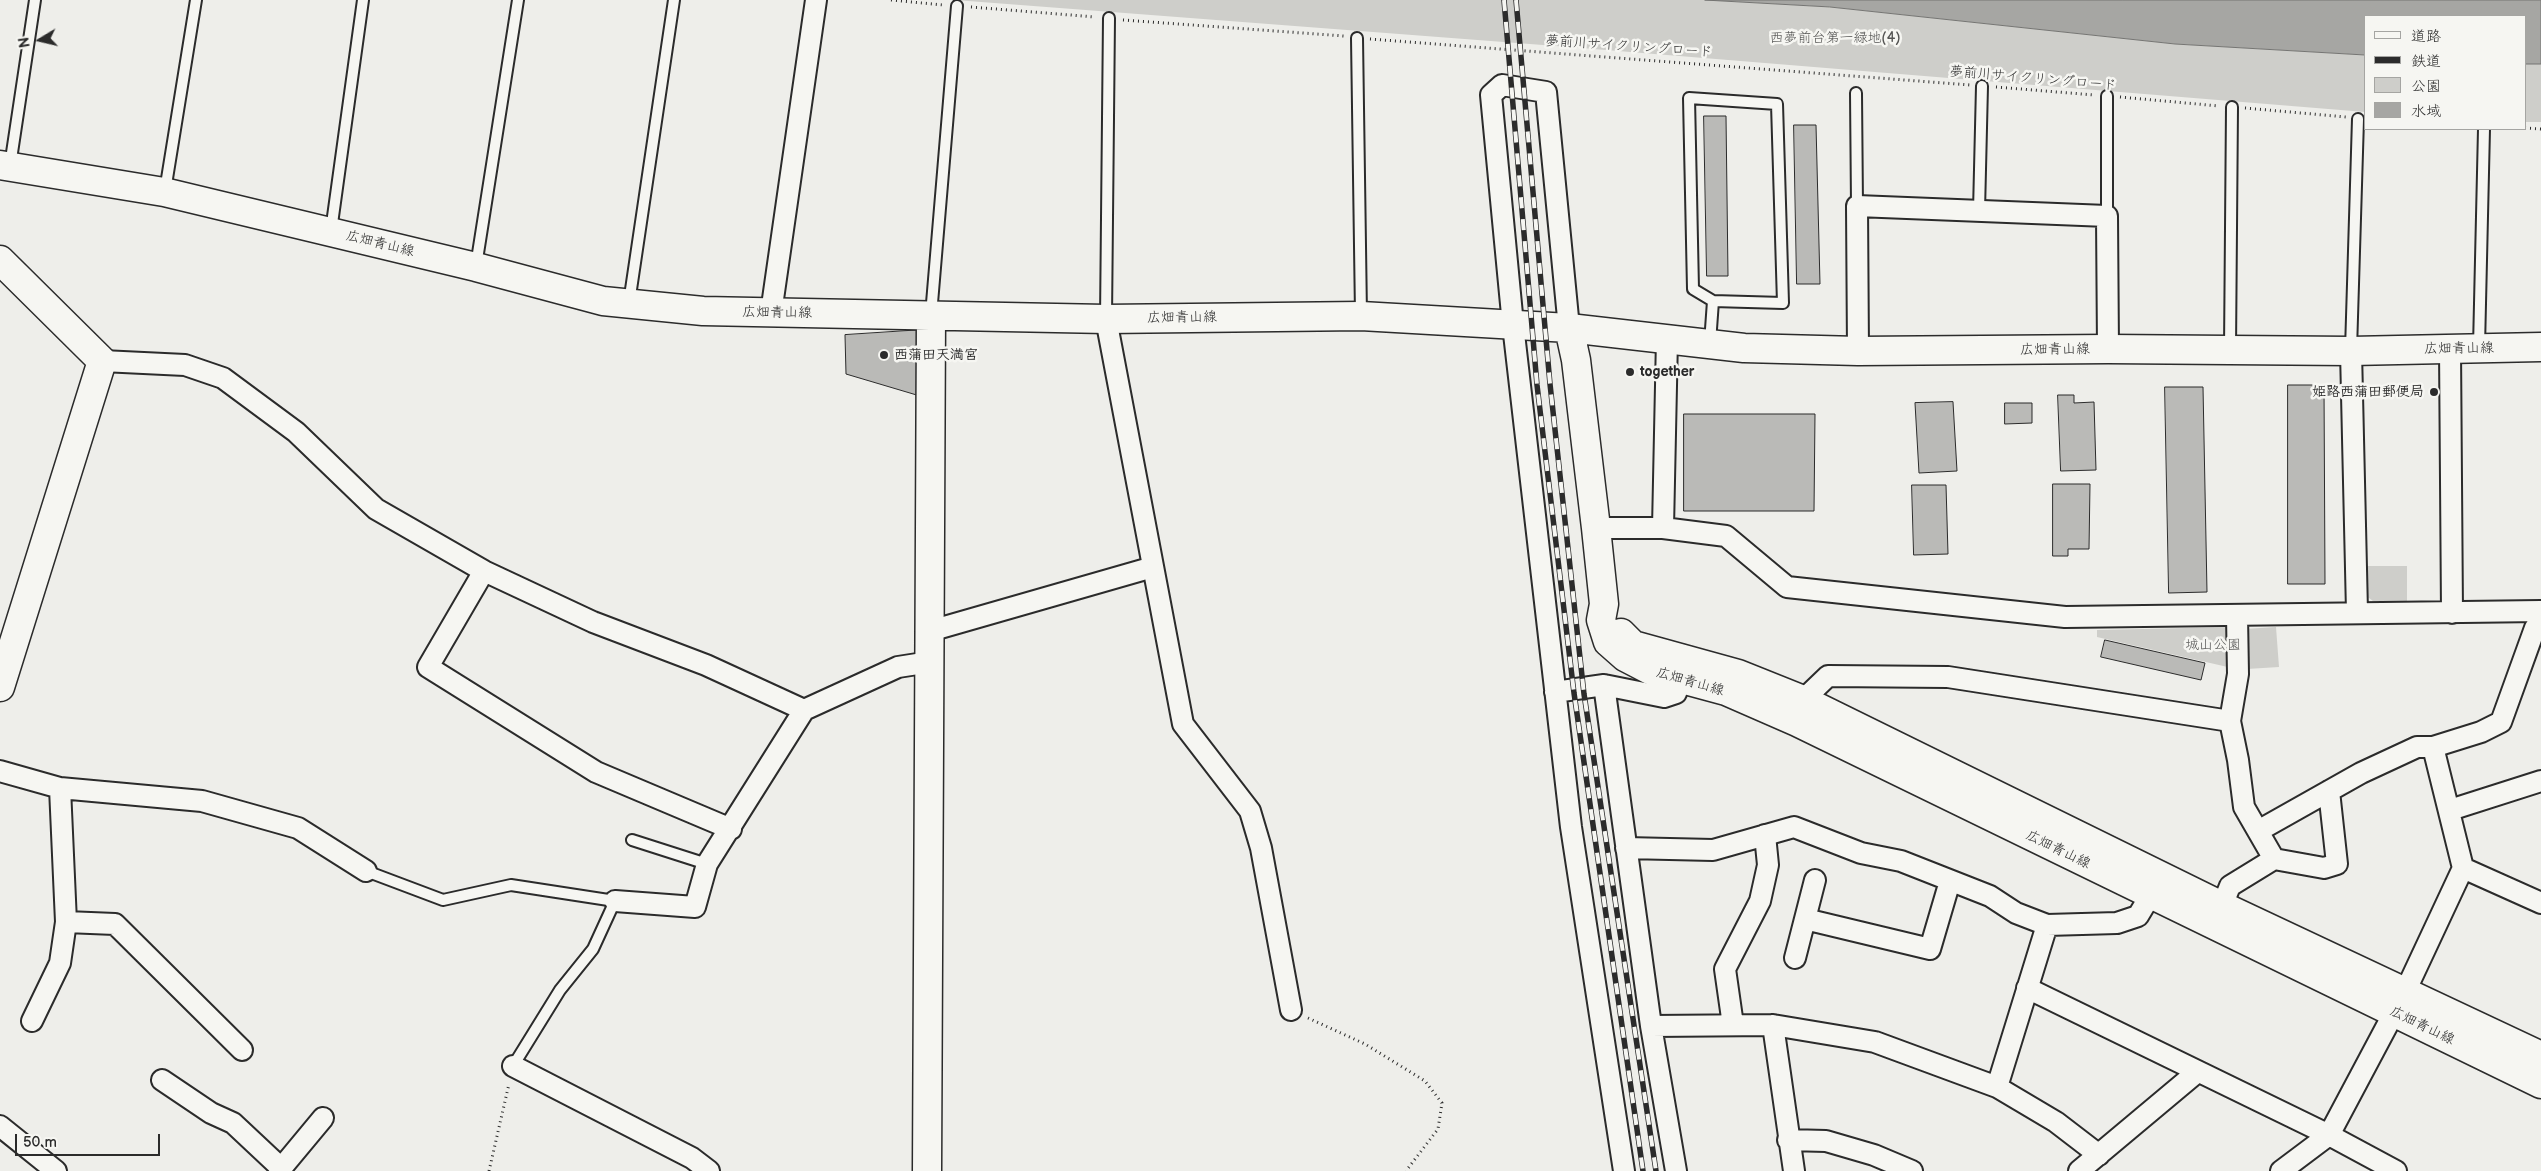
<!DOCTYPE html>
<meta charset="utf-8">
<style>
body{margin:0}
#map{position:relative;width:2541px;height:1171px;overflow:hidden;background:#eeeeea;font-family:"Balsamiq Sans","Klee One",sans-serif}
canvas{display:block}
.legend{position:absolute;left:2364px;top:15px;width:162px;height:115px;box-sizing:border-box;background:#f6f6f2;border:1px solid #a5a5a2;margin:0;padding:6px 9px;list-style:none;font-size:15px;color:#2b2b2b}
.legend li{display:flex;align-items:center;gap:10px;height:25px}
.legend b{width:25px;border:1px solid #a5a5a2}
.north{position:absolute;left:15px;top:15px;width:50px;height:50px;-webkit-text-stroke:4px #f6f6f2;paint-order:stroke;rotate:261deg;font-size:14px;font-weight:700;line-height:20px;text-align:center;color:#2b2b2b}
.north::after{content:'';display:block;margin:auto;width:18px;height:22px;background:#2b2b2b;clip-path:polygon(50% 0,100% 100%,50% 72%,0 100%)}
.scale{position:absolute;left:15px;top:1134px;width:145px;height:22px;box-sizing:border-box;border:2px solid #2b2b2b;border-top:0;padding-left:6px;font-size:15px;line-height:18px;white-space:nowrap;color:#2b2b2b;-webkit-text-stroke:4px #f6f6f2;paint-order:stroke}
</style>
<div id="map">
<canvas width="2541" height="1171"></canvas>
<ul class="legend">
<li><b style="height:6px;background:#f6f6f2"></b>道路</li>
<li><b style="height:6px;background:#2b2b2b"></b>鉄道</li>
<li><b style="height:14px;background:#cececa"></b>公園</li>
<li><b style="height:14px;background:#a6a6a3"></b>水域</li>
</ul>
<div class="north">N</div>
<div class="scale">50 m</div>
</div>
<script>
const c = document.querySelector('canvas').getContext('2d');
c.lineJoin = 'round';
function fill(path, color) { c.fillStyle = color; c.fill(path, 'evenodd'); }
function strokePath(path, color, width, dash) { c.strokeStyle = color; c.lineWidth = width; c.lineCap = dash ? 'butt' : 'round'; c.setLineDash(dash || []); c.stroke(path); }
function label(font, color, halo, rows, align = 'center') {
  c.font = font + ' "Balsamiq Sans","Klee One",sans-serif'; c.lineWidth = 5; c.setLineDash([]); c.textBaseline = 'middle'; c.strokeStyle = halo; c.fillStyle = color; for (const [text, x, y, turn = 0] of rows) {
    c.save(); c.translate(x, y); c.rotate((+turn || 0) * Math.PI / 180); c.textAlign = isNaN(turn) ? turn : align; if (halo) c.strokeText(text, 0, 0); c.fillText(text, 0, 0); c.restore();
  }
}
const green = new Path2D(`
 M955 0H1705L1830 7 2175 44 2365 55V112L1569 47Z
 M2525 64H2541V122H2525Z
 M2365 566H2407V602L2373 601 2365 595Z
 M2231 627 2232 668 2097 637V630Z
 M2276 627 2279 667 2247 669 2244 629Z`);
const water = new Path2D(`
 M1705 0H2541V64H2525V16H2365V55L2175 44 1830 7Z`);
const building = new Path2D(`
 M1704 116H1726L1728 276H1707Z
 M1794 125H1816L1820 284H1797Z
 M922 330 920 396 846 374 845 335Z
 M2288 385H2324L2325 584H2288Z
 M2165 387H2203L2207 592 2169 593Z
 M2058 395H2074V403L2094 402 2096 470 2061 471Z
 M1953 402 1957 471 1919 473 1915 403Z
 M2005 403H2032V423L2005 424Z
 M1684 414H1815L1814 511H1684Z
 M2053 484H2090L2089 549H2068V556H2053Z
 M1912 485H1946L1948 554 1914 555Z
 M2105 640 2205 663 2201 680 2101 657Z`);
const path = new Path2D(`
 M891 0 943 5
 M971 7 1095 17
 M1123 20 1344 36
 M1370 39 1970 85
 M1996 87 2094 95
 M2120 97 2219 106
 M2245 108 2346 117
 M2525 128 2541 129
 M1308 1018 1365 1044 1425 1081 1442 1103 1438 1129 1406 1171
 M489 1171 509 1084`);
const lane = new Path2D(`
 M1357 38 1361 315
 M1856 93 1857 206
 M2107 96V216
 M1689 98 1777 104 1783 303 1713 301 1693 289Z
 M10 166 35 0
 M165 191 196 0
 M1979 211 1982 86
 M331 231 363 0
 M476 266 518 0
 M629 303 674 0
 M931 315 957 6
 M1106 318 1109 18
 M1710 343 1713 301
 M2479 347 2484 129
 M2230 349 2232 107
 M2351 350 2358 119
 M632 840 707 864
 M366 871 443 900 511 885 615 901 593 949 560 990 513 1066`);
const street = new Path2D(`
 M771 313 816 0
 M1106 319 1183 724 1250 811 1261 848 1291 1010
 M1569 328 1546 92 1502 85 1491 95 1513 325 1571 827 1624 1171
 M2450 349 2452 613
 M1858 351 1857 206 2107 216 2108 349
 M2351 351 2357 612
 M102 361 185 365 223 378 296 432 376 509 484 571 593 622 706 665 804 710
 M1596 528H1663L1726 536 1787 587 2065 617 2541 611
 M1663 528 1667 338
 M484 571 428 667 596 772 731 829
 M2237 616 2238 674 2230 721 2238 760 2244 807 2274 859 2324 868 2337 864 2329 791
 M930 631 1153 567
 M1604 685 1651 1026 1676 1171
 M1555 692 1604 685 1664 697 1676 693 1681 680
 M1803 700 1828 676 1948 677 2230 721
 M2433 747 2481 732 2501 722 2535 628 2541 620
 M0 771 60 788 202 801 298 828 366 871
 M2450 810 2541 781
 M2258 831 2361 773 2417 747H2433L2463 868 2405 992 2329 1135 2281 1171
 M1626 848 1713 850 1794 827 1861 853 1901 861 1990 896 2016 913 2047 925 2117 923 2138 916 2150 896
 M2463 868 2541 903
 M615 901 695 907 707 864 804 710 898 667 930 662
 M2222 906 2230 886 2274 859
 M1805 919 1930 949 1950 881
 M66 922 115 924 242 1050
 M1795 958 1815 880
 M2027 988 2329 1135 2396 1171
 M32 1021 60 963 66 922 60 788
 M1733 1025 1725 969 1760 901 1768 865 1765 835
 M1773 1025 1794 1171
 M1651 1026 1773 1025 1875 1042 1997 1087 2056 1122 2099 1155
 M513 1066 692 1158 709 1171
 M162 1080 211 1113 233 1123 281 1168
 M1997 1087 2047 925
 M0 1126 56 1171
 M1788 1140 1826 1141 1874 1155 1912 1171
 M279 1171 323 1118
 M2079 1171 2196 1073`);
const secondary = new Path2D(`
 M0 165 164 192 476 267 603 301 703 311 1106 319 1361 316 1569 328 1744 348 1858 351 2108 349 2351 351 2541 347
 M0 260 102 361 0 687
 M1569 328 1576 360 1596 528 1604 604 1601 620 1608 642 1625 657 1652 671 1726 691 1797 722 2541 1084
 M1621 633 1633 645 1738 674 1803 700 2222 906 2541 1056
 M927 1171 931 316`);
const rail = new Path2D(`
 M1504 0 1537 385 1574 693 1643 1171
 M1516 0 1550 384 1584 694 1656 1171`);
const markers = [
 [884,355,5,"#2b2b2b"],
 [1630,372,5,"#2b2b2b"],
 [2434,392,5,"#2b2b2b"]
];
const parkNames = [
 ["西夢前台第一緑地(4)",1835,38],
 ["城山公園",2213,645]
];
const streetNames = [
 ["夢前川サイクリングロード",1629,47,4],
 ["夢前川サイクリングロード",2033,79,5],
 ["広畑青山線",380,244,14],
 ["広畑青山線",777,313,1],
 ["広畑青山線",1182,318,-1],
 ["広畑青山線",2459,349,-1],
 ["広畑青山線",2055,350,-1],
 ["広畑青山線",1690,682,16],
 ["広畑青山線",2058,850,26],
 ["広畑青山線",2422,1026,26]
];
const poiNames = [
 ["西蒲田天満宮",894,355],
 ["together",1640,372],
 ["姫路西蒲田郵便局",2424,392,"right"]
];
fill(green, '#cececa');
fill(water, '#a6a6a3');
strokePath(water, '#757573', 1);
fill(building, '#babab7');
strokePath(building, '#2b2b2b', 1);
strokePath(lane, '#2b2b2b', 14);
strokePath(street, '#2b2b2b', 24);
strokePath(secondary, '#2b2b2b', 31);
strokePath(path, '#2b2b2b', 3, [1, 4]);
strokePath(lane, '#f6f6f2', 10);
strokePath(street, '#f6f6f2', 20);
strokePath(secondary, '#f6f6f2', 28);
strokePath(rail, '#2b2b2b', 5.5);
strokePath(rail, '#f6f6f2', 4, [11]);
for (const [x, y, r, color] of markers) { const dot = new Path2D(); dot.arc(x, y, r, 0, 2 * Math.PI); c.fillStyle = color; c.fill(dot); strokePath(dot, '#f6f6f2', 2); }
label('14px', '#545453', '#f6f6f2', parkNames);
label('14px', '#2b2b2b', '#f6f6f2', streetNames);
label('bold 14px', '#2b2b2b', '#f6f6f2', poiNames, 'left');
</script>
